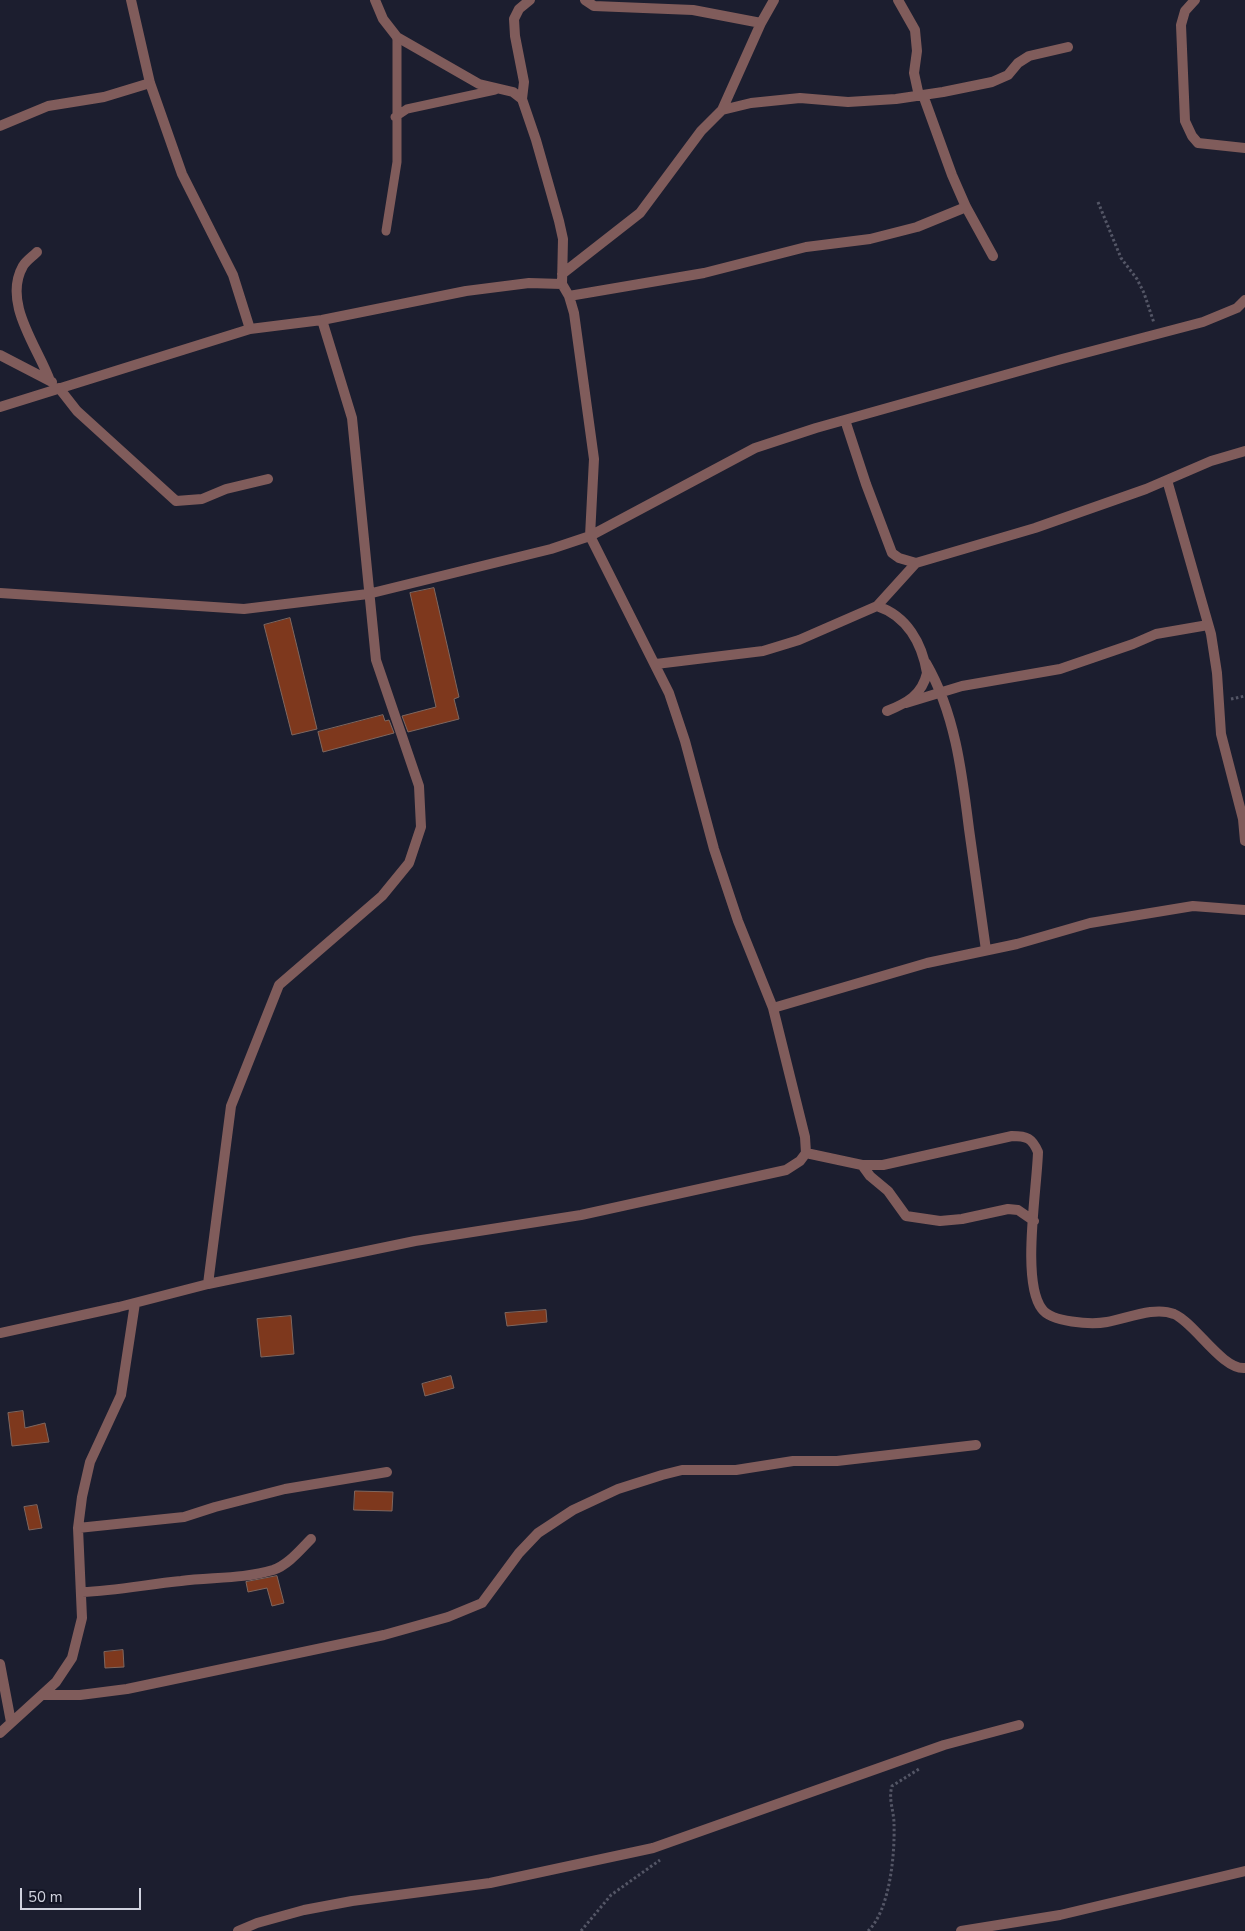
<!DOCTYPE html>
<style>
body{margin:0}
#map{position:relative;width:1245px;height:1931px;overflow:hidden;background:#1c1e2f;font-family:"Nunito Sans",sans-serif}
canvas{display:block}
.scale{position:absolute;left:20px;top:1888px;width:121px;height:22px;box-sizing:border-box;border:2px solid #d0d2de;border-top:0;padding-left:6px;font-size:15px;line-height:18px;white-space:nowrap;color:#d0d2de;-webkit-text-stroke:4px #131525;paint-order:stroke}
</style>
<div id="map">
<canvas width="1245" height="1931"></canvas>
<div class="scale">50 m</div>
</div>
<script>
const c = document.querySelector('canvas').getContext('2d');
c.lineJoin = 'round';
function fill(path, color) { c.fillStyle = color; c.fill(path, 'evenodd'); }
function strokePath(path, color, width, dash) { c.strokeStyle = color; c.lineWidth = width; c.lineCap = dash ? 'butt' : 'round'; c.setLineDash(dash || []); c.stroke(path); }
const building = new Path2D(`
 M434 588 459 697 454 699 459 719 408 732 402 716 436 707 410 593Z
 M290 618 317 729 292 735 264 625Z
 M383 715 385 721 389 720 394 733 323 752 318 732Z
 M546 1310 547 1322 507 1326 505 1313Z
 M291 1316 294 1354 261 1357 257 1319Z
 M451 1376 454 1388 425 1396 422 1384Z
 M23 1411 25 1428 45 1423 49 1442 12 1446 8 1413Z
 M355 1491 393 1492 392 1511 354 1510Z
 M37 1505 42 1528 29 1530 24 1507Z
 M277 1576 284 1603 272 1606 267 1588 248 1592 246 1582Z
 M123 1650 124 1667 105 1668 104 1652Z`);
const path = new Path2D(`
 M1098 202 1121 258 1137 279 1144 293 1154 323
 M1231 699 1245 696
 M581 1931 611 1895 660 1860
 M868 1931C890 1910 895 1854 894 1824 894 1811 888 1799 892 1786L919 1769`);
const service = new Path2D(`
 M395 117 407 109 495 90
 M386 231 397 162V37`);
const minor = new Path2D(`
 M131 0 150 83 182 174 233 275 250 329
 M585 0 594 6 693 10 761 23
 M898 0 915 30 917 51 914 73 919 96
 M1195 0 1185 11 1181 25 1185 121 1192 136 1198 143 1245 148
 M923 95 952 175 966 207 993 256
 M522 99 524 82 515 36 514 19 519 9 530 0
 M722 110 761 23 774 0
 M0 126 48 106 104 97 150 83
 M37 252C32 257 26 261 23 266 2 303 38 347 50 381
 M562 274 640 213 701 131 722 110 751 103 800 98 848 102 896 99 943 92 992 82 1008 75 1018 63 1029 56 1068 47
 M569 296 704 273 806 247 870 239 917 227 966 207
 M0 355 52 382
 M59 388 77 411 176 501 202 499 226 489 268 479
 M0 407 250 329 322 320 466 291 529 283 562 284
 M845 420 866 484 892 553 899 558 916 563
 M1167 480 1211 634 1217 673 1221 734 1243 819 1245 841
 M0 593 244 609 368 594 551 549 590 536 755 448 816 428 1062 359 1203 322 1237 308 1245 300
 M877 606C907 616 922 643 927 673 922 695 907 703 887 711
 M926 663C955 713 962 772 969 829 975 869 980 910 986 950
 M656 664 763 651 799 640 877 606 916 563 1035 528 1146 489 1211 461 1245 451
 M906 703 962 686 1060 669 1133 644 1156 634 1208 625
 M773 1008 927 963 1017 944 1090 923 1193 906 1245 910
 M806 1153 862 1165H883L1012 1136C1027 1136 1032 1138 1038 1152 1037 1189 1021 1282 1042 1309 1051 1322 1091 1325 1107 1322 1126 1319 1154 1306 1174 1314 1195 1323 1222 1370 1245 1368
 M862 1165 870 1176 888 1191 906 1216 940 1221 962 1219 1008 1209 1018 1210 1034 1221
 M208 1284 231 1106 279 985 382 896 409 863 421 827 419 786 376 660 352 418 322 320
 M0 1333 119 1307 208 1284 415 1241 581 1215 786 1170 800 1161 806 1153 805 1137 773 1008 738 921 714 849 685 741 669 693 590 536 594 459 574 313 569 296 562 284 563 239 559 221 536 140 522 99 513 92 479 84 397 37 383 19 375 0
 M78 1528 184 1517 215 1507 285 1489 387 1472
 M82 1592C116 1591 148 1584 181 1581 211 1577 243 1579 273 1570 288 1565 300 1550 311 1539
 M0 1664 11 1722
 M44 1695H80L127 1689 384 1635 448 1617 482 1603 519 1553 538 1533 573 1510 618 1489 662 1475 682 1470H736L793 1461H837L976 1445
 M0 1733 56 1682 72 1658 82 1618 78 1528 82 1497 90 1462 121 1395 135 1303
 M238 1931 257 1923 304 1910 352 1901 490 1883 653 1848 944 1745 1019 1725
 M961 1931 1060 1915 1245 1871`);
fill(building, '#7e381d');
strokePath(building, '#7f675f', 1);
strokePath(path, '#545666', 3, [2.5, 2.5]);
strokePath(service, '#805c5b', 9);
strokePath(minor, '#805c5b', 10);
</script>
